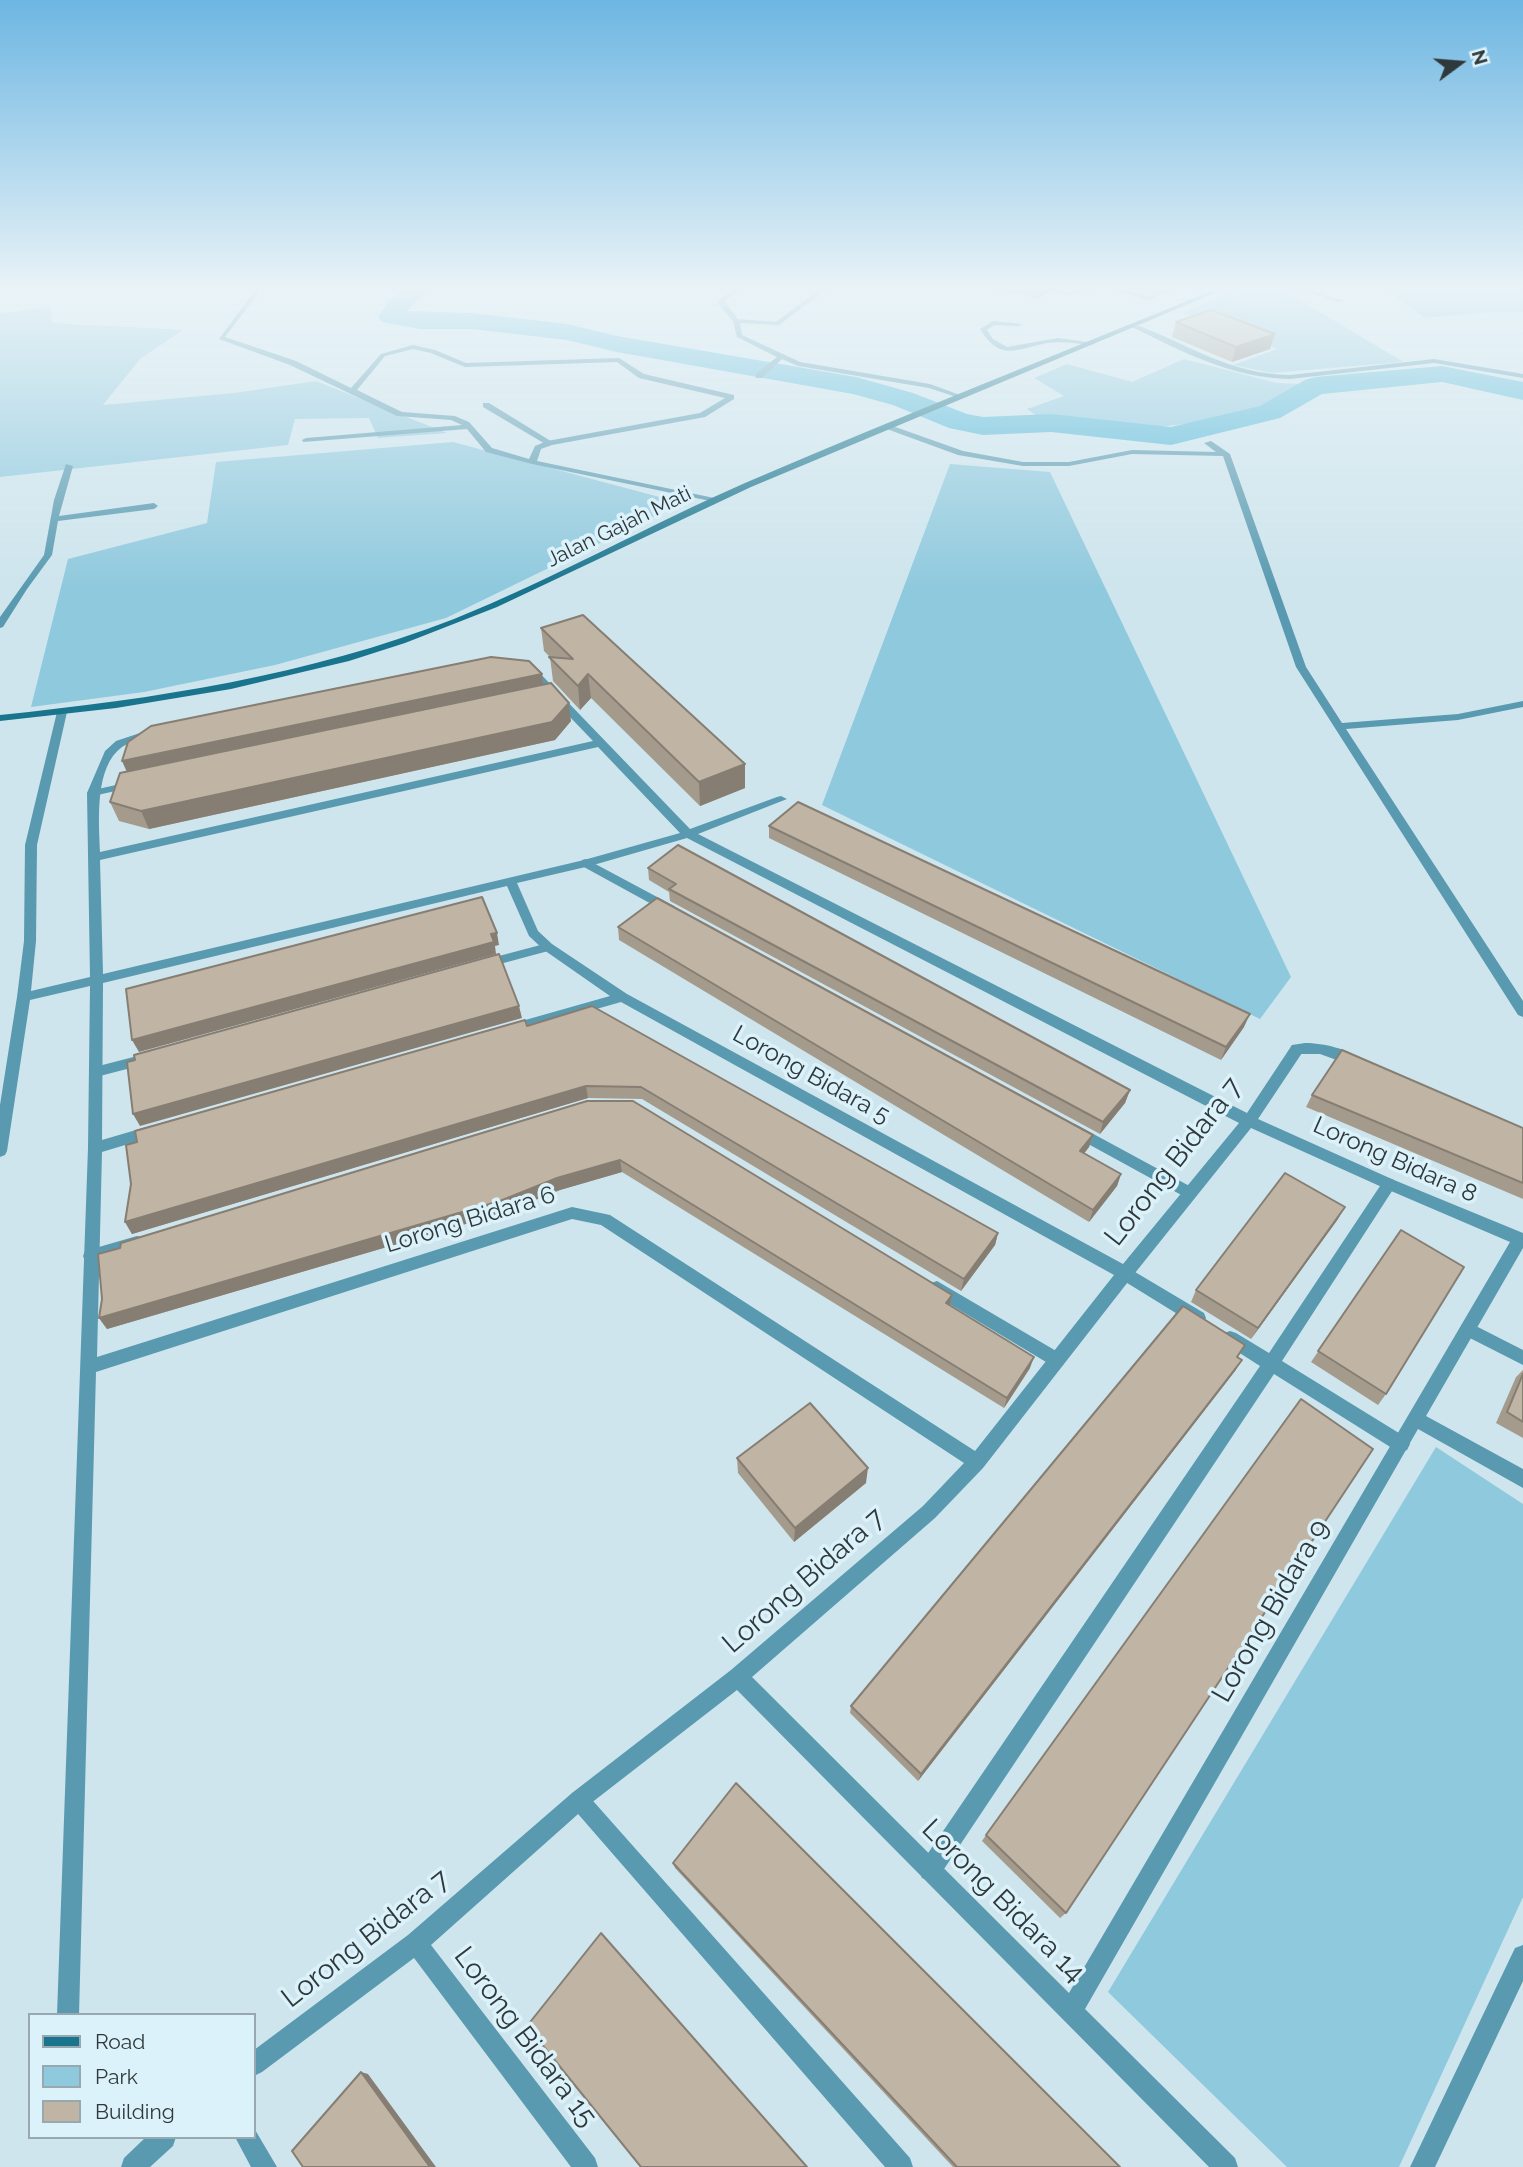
<!DOCTYPE html>
<style>
body{margin:0}
#map{position:relative;width:1523px;height:2167px;overflow:hidden;background:#cee5ed;font-family:Raleway,sans-serif}
canvas{display:block}
.legend{position:absolute;left:28px;top:2013px;width:228px;height:126px;box-sizing:border-box;background:#dcf2fa;border:2px solid #97a8ae;margin:0;padding:9px 12px;list-style:none;font-size:21px;color:#2f383b}
.legend li{display:flex;align-items:center;gap:14px;height:35px}
.legend b{width:35px;border:2px solid #97a8ae}
.north{position:absolute;left:1425px;top:28px;width:70px;height:70px;-webkit-text-stroke:5px #dcf2fa;paint-order:stroke;rotate:74deg;font-size:19px;font-weight:700;line-height:28px;text-align:center;color:#2f383b}
.north::after{content:'';display:block;margin:auto;width:24px;height:32px;background:#2f383b;clip-path:polygon(50% 0,100% 100%,50% 72%,0 100%)}
</style>
<div id="map">
<canvas width="1523" height="2167"></canvas>
<ul class="legend">
<li><b style="height:9px;background:#19748d"></b>Road</li>
<li><b style="height:19px;background:#8fc9dd"></b>Park</li>
<li><b style="height:19px;background:#c0b4a4"></b>Building</li>
</ul>
<div class="north">N</div>
</div>
<script>
const c = document.querySelector('canvas').getContext('2d');
c.lineJoin = 'round';
function fill(path, color) { c.fillStyle = color; c.fill(path, 'evenodd'); }
function strokePath(path, color, width, dash) { c.strokeStyle = color; c.lineWidth = width; c.lineCap = dash ? 'butt' : 'round'; c.setLineDash(dash || []); c.stroke(path); }
function label(font, color, halo, rows, align = 'center') {
  c.font = font + ' Raleway,sans-serif'; c.lineWidth = 7; c.setLineDash([]); c.textBaseline = 'middle'; c.strokeStyle = halo; c.fillStyle = color; for (const [text, x, y, turn = 0] of rows) {
    c.save(); c.translate(x, y); c.rotate((+turn || 0) * Math.PI / 180); c.textAlign = isNaN(turn) ? turn : align; if (halo) c.strokeText(text, 0, 0); c.fillText(text, 0, 0); c.restore();
  }
}
const green = new Path2D(`
 M1241 286H1277L1403 362 1272 373 1233 365 1277 349 1183 313Z
 M1381 286H1493L1508 289 1523 286V312H1490L1425 318Z
 M50 306 52 323 183 330 140 359 103 405 234 393 316 381 447 433 378 438 369 418 295 419 288 445 0 477V314Z
 M1184 359 1277 383 1304 384 1258 410 1194 423 1158 427 1041 419 1027 409 1064 396 1034 378 1067 364 1132 382Z
 M453 442 682 503 446 618 275 665 144 692 31 707 68 559 207 523 216 462Z
 M950 464 1050 472 1291 977 1260 1019 822 805Z
 M1436 1447 1523 1504V1897L1399 2167H1287L1108 1992Z`);
const river = new Path2D(`
 M402 286H426L428 290 407 311 472 313 567 324 617 336 856 377 913 393 967 414 983 417 1051 414 1171 427 1260 406 1305 380 1315 377 1442 366 1523 382V400L1442 382 1322 394 1280 418 1171 445 1051 432 983 435 949 428 893 405 853 394 617 352 567 340 472 329H420L382 322 378 317 388 302 403 289Z`);
const lane = new Path2D(`
 M1031 286 1066 292 1092 286H1111L1148 296 1172 286H1181L1148 300 1101 286 1082 293 1066 295Z
 M993 321 1022 324 1019 326 994 325 987 330 993 339 1007 347 1058 338 1095 343 1092 345C1077 344 1062 341 1047 343 1016 349 1000 362 980 329Z
 M483 403H489L554 443 547 445 483 407Z
 M134 781 138 782V786L93 796 87 793 89 791Z
 M586 859 674 906 676 909 670 913 666 912 582 866V860Z
 M548 943 554 947 552 950 485 968 479 964 480 961Z
 M1305 1043C1323 1043 1351 1049 1363 1062L1356 1067 1320 1054H1297L1290 1049 1292 1045Z
 M145 1054 152 1059 150 1063 96 1077 89 1072 91 1068Z
 M1075 1124 1195 1189 1198 1193 1195 1197 1190 1199 1185 1197 1070 1134 1068 1130 1070 1126Z
 M1389 1178 1394 1180 1396 1184 1394 1188 1282 1361 1407 1438 1410 1444 1407 1450 1401 1452 1395 1450 1274 1374 938 1878 930 1881 922 1878 919 1870 922 1862 1260 1366 1224 1343 1222 1338 1224 1333 1230 1331 1236 1333 1269 1353 1384 1180Z
 M137 1236 142 1237 145 1242 142 1247 91 1263 85 1261 83 1256 85 1251Z
 M1125 1266 1204 1313 1206 1318 1204 1323 1198 1325 1192 1323 1119 1278 1117 1273 1119 1268Z
 M937 1281 1063 1355 1065 1360 1063 1365 1057 1367 1051 1365 931 1293 929 1288 931 1283Z
 M1468 1322 1523 1350V1365L1462 1334 1460 1329 1462 1324Z
 M579 1790 586 1793 910 2158 913 2167H885L572 1807 569 1800 572 1793Z
 M254 2128 277 2167H251L235 2137H254Z`);
const street = new Path2D(`
 M258 286H264L225 337 296 361 351 388 381 354 413 345 435 350 466 363 619 358 644 374 734 395V399L705 417 552 445 541 449 537 461 719 499 715 502 532 464 486 452 467 429 303 442 302 440 306 438 462 425 451 420 397 416 290 365 219 339ZM413 349 431 353 465 367 617 362 639 378 725 398 700 413 547 441 535 446 529 459 492 448 469 422 455 416 402 412 357 390 385 356Z
 M739 286H746L724 301 738 319 776 322 824 286H831L779 325 740 323 742 335 800 362 930 384 963 396 959 398 929 388 798 366 782 359 762 378H756V374L777 357 737 337 733 321 718 304 719 299Z
 M1286 286H1296L1345 301 1340 302Z
 M1134 324C1189 344 1228 374 1290 375L1434 359 1523 374V378L1434 363 1290 379C1232 378 1183 352 1132 327Z
 M887 424 963 451 1023 462H1069L1132 450 1216 452 1204 443 1211 441 1230 454 1306 667 1342 723 1458 714 1523 701V707L1458 720 1346 729 1523 1001V1017L1518 1015 1296 667 1223 456 1132 454 1069 466H1023L958 455 884 428 883 426Z
 M66 464 73 466 59 516 154 503 158 506 154 509 58 521 52 555 27 589 3 627 0 628V617L44 555 54 500Z
 M528 664 532 665 690 829 777 797 781 796 787 799 698 834 1247 1113 1292 1045H1302L1304 1049 1302 1053 1258 1119 1394 1180 1523 1233V1248L1426 1416 1523 1469V1488L1418 1429 1085 2009 1235 2158 1238 2167H1209L737 1690 586 1807 431 1945 595 2158 598 2167H571L414 1958 262 2072 254 2076V2050L408 1935 572 1793 731 1670 923 1506 964 1463 601 1225 572 1219 96 1372 79 2015H57L88 1148 90 986 30 1000 7 1151 5 1155 0 1157V1105L17 997 24 941 25 845 57 712 62 709 67 712 37 845 36 941 31 991 90 977 87 793 105 751 116 741 152 729 157 732C147 739 132 740 122 747 94 767 99 822 100 852L593 741 524 669 523 667ZM598 747 680 833 584 860 103 974 100 860ZM687 838 1239 1123 1123 1264 627 994 552 944 538 931 517 883 590 866ZM507 886 529 936 544 950 610 996 504 1026 502 1029 504 1032 509 1034 621 1002 1114 1275 975 1451 610 1215 572 1207 97 1357 102 1152 158 1135 160 1131 158 1127 153 1125 102 1140 103 983ZM1251 1128 1384 1188 1510 1242 1069 1993 752 1677 935 1518 983 1468 1131 1278Z
 M1523 1945V1981L1435 2167H1410L1515 1948Z
 M146 2137H176L173 2146 150 2167H121L124 2158Z`);
const secondary = new Path2D(`
 M1223 286H1232L751 487 497 607 405 643 349 661 231 689 116 708 0 721V715C154 699 308 676 454 619 553 579 647 526 745 483 903 415 1064 352 1223 286Z`);
const wall = new Path2D(`
 M988 286H1080L1066 289 1049 287 1048 293 1036 299 1018 293 1014 295Z
 M1121 286H1165L1148 293Z
 M1176 322 1270 349 1232 362 1172 337Z
 M541 628 745 764V788L700 806 591 698 580 710 553 681 550 657 544 651Z
 M542 674 543 685 571 721 555 740 149 829 119 821 110 802Z
 M769 826 1244 1027 1221 1060 769 838Z
 M648 868 1130 1090 1125 1103 1100 1134 670 901 669 892 649 880Z
 M618 927 1093 1135 1089 1147 1084 1153 1121 1174 1117 1186 1089 1222 619 940Z
 M527 1026 998 1233 995 1245 961 1291 642 1099 588 1098 132 1234 125 1222 131 1184Z
 M1312 1095 1523 1128V1199L1306 1107Z
 M587 1101 952 1295 950 1306 1030 1368 1004 1408 622 1172 560 1190 503 1213 107 1329 99 1318Z
 M1338 1219 1251 1339 1191 1302 1196 1290Z
 M1401 1230 1386 1394 1378 1405 1311 1362Z
 M1242 1360 1235 1371 918 1781 850 1713 851 1706Z
 M1523 1370V1438L1496 1423 1516 1377Z
 M737 1458 866 1483 794 1542 738 1473Z
 M986 1835 1066 1913 1060 1918 982 1841Z
 M673 1863 1120 2167H953L675 1868Z`);
const shadedWall = new Path2D(`
 M1015 286H1019L1018 293 1014 295Z
 M1044 286H1049L1048 293 1036 299 1037 289Z
 M1066 286H1080L1066 289Z
 M1149 286H1165L1148 293Z
 M1275 334 1270 349 1232 362 1236 347Z
 M542 674 544 692 130 779 122 761Z
 M588 674 591 698 580 710 578 686Z
 M569 703 571 721 555 740 149 829 141 811Z
 M745 764V788L700 806 699 782Z
 M497 933 499 945 495 946 496 954 139 1052 132 1040Z
 M519 1006 522 1018 140 1126 133 1114Z
 M1250 1014 1244 1027 1221 1060 1226 1047Z
 M586 1086 588 1098 132 1234 125 1222Z
 M1130 1090 1125 1103 1100 1134 1103 1122Z
 M1093 1135 1089 1147 1077 1163 1080 1151Z
 M620 1160 622 1172 560 1190 503 1213 107 1329 99 1318Z
 M1121 1174 1117 1186 1089 1222 1093 1210Z
 M1345 1207 1338 1219 1251 1339 1258 1328Z
 M998 1233 995 1245 961 1291 964 1279Z
 M952 1295 950 1306 946 1303Z
 M1034 1357 1030 1368 1004 1408 1007 1398Z
 M1242 1360 1235 1371 918 1781 921 1774Z
 M868 1468 866 1483 794 1542 795 1528Z
 M361 2072 368 2074 436 2167H430Z`);
const building = new Path2D(`
 M1027 286H1044L1037 289Z
 M1211 310 1275 334 1236 347 1176 322Z
 M583 615 745 764 699 782 588 674 578 686 549 657 573 659 541 628Z
 M491 657 529 661 542 674 122 761 128 742 151 726Z
 M551 683 569 703 552 722 141 811 110 802 120 773Z
 M798 802 1250 1014 1226 1047 769 826Z
 M678 845 1130 1090 1103 1122 669 889 676 884 648 868Z
 M482 897 497 933 491 934 494 942 132 1040 126 989Z
 M657 898 1093 1135 1080 1151 1121 1174 1093 1210 618 927Z
 M499 954 519 1006 133 1114 127 1062 135 1060 134 1055Z
 M592 1006 998 1233 964 1279 641 1087 586 1086 125 1222 131 1184 126 1145 137 1142 135 1131 525 1020 527 1026Z
 M1342 1050 1523 1128V1183L1312 1095Z
 M587 1101H633L952 1295 946 1303 1034 1357 1007 1398 620 1160 557 1178 500 1201 99 1318 102 1299 98 1254 120 1248 121 1243Z
 M1285 1173 1345 1207 1258 1328 1196 1290Z
 M1401 1230 1464 1267 1386 1394 1318 1351Z
 M1183 1306 1245 1345 1237 1357 1242 1360 921 1774 851 1706Z
 M1523 1374V1422L1507 1412Z
 M1301 1399 1373 1449 1066 1913 986 1835Z
 M810 1403 868 1468 795 1528 737 1458Z
 M736 1783 1120 2167H957L673 1863Z
 M601 1933 807 2167H641L527 2026Z
 M361 2072 430 2167H303L292 2151Z`);
const farStreetnames = [
 ["Jalan Gajah Mati",619,527,-26]
];
const streetNames = [
 ["Lorong Bidara 5",811,1075,29],
 ["Lorong Bidara 8",1395,1160,24],
 ["Lorong Bidara 6",470,1220,-17]
];
const nearStreetnames = [
 ["Lorong Bidara 7",1174,1162,-52],
 ["Lorong Bidara 7",804,1581,-41],
 ["Lorong Bidara 9",1271,1611,-60],
 ["Lorong Bidara 14",1003,1901,45],
 ["Lorong Bidara 7",366,1939,-38],
 ["Lorong Bidara 15",525,2037,53]
];
fill(green, '#8fc9dd');
fill(river, '#54b8d8');
fill(lane, '#599ab0');
fill(street, '#599ab0');
fill(secondary, '#19748d');
fill(wall, '#a59b8d');
fill(shadedWall, '#867e73');
fill(building, '#c0b4a4');
strokePath(building, '#867e73', 2);
const sky = c.createLinearGradient(0, 0, 0, 589);
sky.addColorStop(0, '#6db6e2');
sky.addColorStop(0.49, '#e9f3f7');
sky.addColorStop(1, '#e9f3f700');
c.fillStyle = sky;
c.fillRect(0, 0, 1523, 589);
label('21px', '#2f383b', '#dcf2fa', farStreetnames);
label('24px', '#2f383b', '#dcf2fa', streetNames);
label('28px', '#2f383b', '#dcf2fa', nearStreetnames);
</script>
